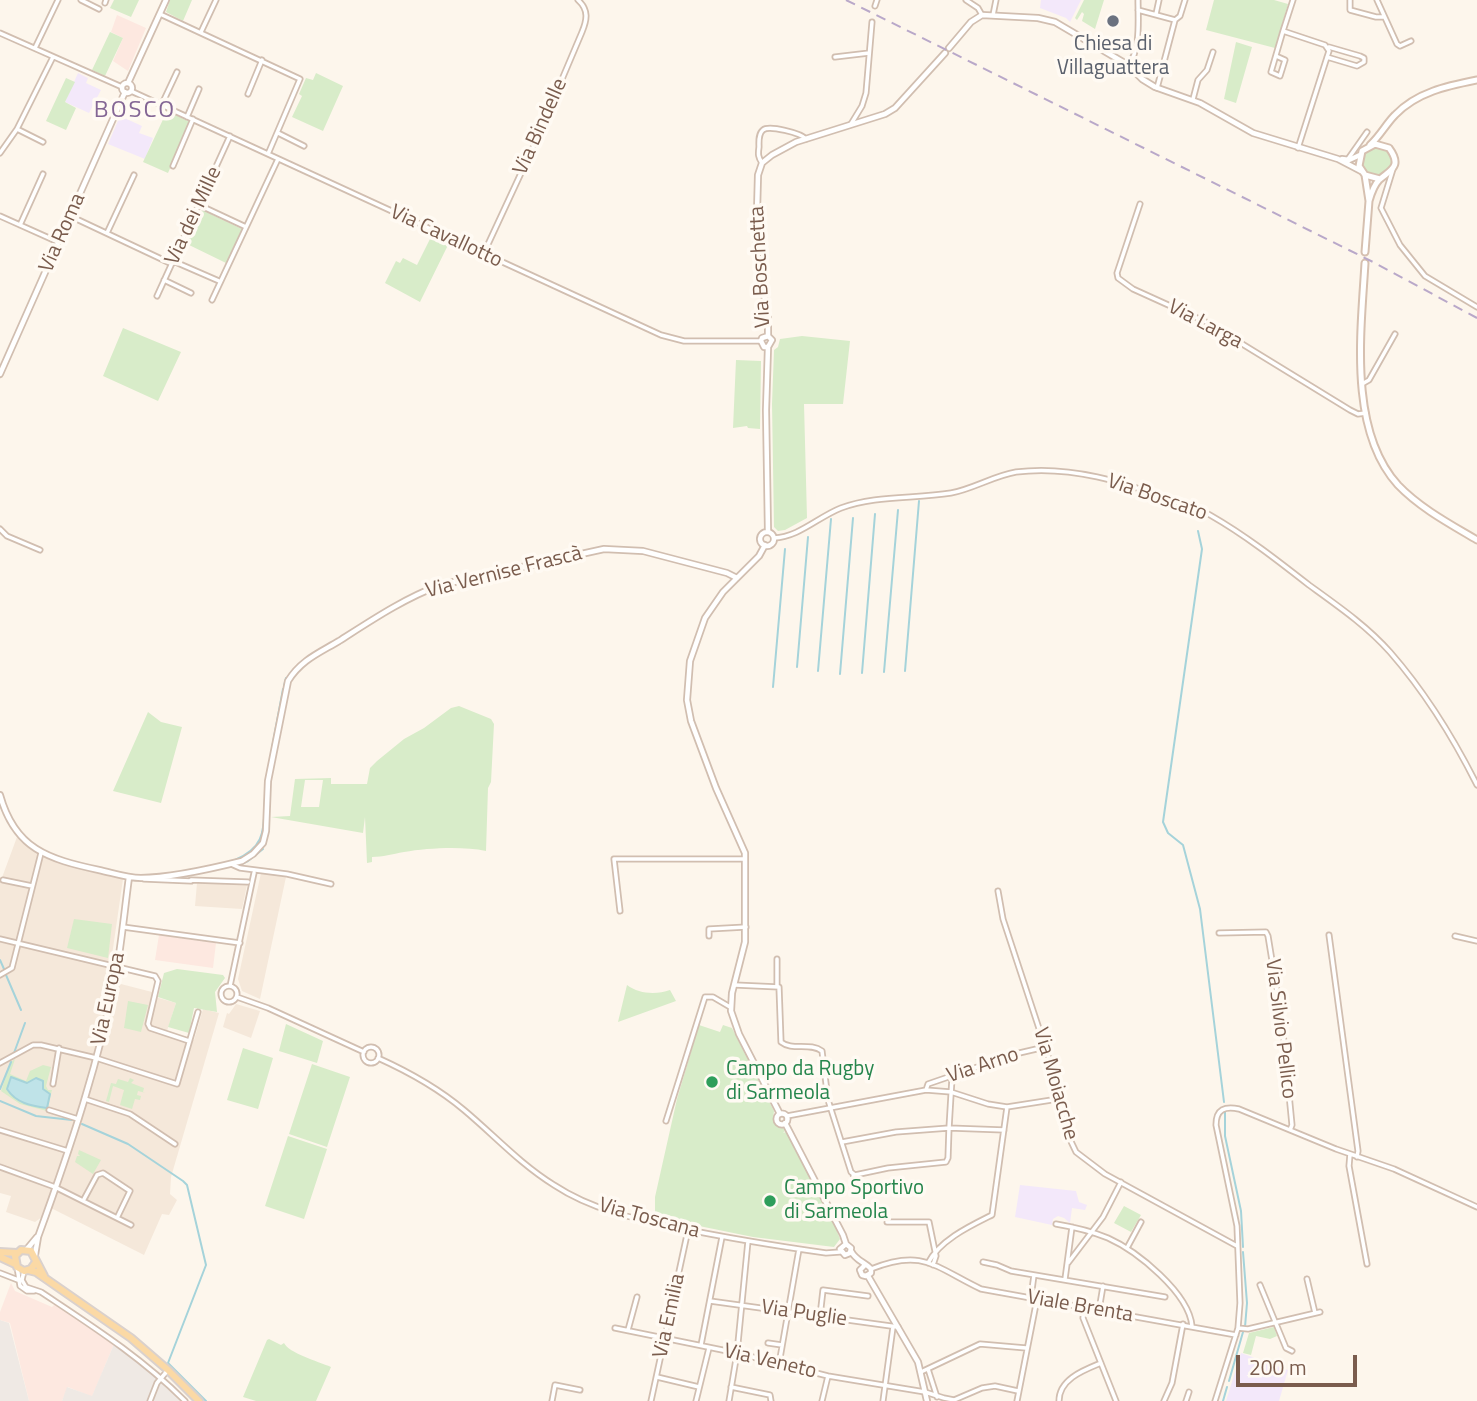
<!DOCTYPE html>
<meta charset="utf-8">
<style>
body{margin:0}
#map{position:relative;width:1477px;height:1401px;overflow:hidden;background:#fdf6ec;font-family:"Titillium Web",sans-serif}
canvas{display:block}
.scale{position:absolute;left:1236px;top:1355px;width:121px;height:32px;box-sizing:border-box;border:4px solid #7a5c4d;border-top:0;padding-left:9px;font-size:21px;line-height:24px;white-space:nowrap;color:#7a5c4d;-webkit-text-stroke:5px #fffaf3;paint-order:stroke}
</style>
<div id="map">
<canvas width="1477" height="1401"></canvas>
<div class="scale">200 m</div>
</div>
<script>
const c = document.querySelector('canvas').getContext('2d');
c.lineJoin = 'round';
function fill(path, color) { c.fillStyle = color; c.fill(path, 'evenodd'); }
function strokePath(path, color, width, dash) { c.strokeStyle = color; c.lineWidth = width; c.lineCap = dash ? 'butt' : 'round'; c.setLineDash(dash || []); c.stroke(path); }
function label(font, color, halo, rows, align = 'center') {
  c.font = font + ' "Titillium Web",sans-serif'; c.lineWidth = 7; c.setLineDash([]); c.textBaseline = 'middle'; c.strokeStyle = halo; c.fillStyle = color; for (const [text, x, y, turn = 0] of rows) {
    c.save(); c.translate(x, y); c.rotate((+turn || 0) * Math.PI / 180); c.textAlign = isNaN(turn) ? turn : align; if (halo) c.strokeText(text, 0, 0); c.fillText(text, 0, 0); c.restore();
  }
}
const residential = new Path2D(`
 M17 837 42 855 71 866 123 879 110 969 117 983 152 992V996L176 1003 167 1031 194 1040 203 1009 219 1013 171 1177 170 1194 177 1200 169 1215 162 1214 144 1255 53 1209 35 1222 6 1212 11 1196 0 1193V883Z
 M261 873 286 877 260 999 242 991 238 979Z
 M197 883 247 885 242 909 195 906Z
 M236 1004 260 1011 251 1038 223 1027 227 1013 229 1014Z`);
const commercial = new Path2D(`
 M117 15 146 28 128 71 113 61 123 38 111 32Z
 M159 935 216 943 213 968 155 960Z
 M11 1283 15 1291 52 1307 55 1304 114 1344 92 1397 68 1387 62 1401H29L10 1323 0 1320V1312Z`);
const industrial = new Path2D(`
 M0 1320 9 1323 29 1401H0Z
 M114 1344 142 1365 180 1401H62L67 1387 92 1396Z`);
const education = new Path2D(`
 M1041 0H1081L1070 22 1066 18 1040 8Z
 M78 73 88 78 86 83 101 90 89 113 65 102Z
 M120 116 142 126 139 133 153 138 145 159 108 144Z
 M1020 1185 1076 1191 1079 1202 1087 1205 1085 1210 1072 1208 1070 1223 1064 1218 1058 1216 1053 1219 1052 1225 1015 1217Z
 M1241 1353 1288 1370 1279 1401H1226Z`);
const green = new Path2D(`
 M114 0H139L131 17 110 8Z
 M170 0H192L183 21 166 12Z
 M1084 0H1104L1095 29 1082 21 1084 14 1082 12 1077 20 1075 18Z
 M1214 0H1274L1288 4 1275 48 1206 30Z
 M110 32 123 38 105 76 92 70Z
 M1236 42 1252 47 1236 103 1224 99Z
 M316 73 343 86 323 131 292 117 302 96 299 94 306 78 313 80Z
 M66 78 75 82 65 102 76 108 66 130 46 121Z
 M167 111 190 122 168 173 143 162Z
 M1362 162a15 15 0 1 1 30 0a15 15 0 1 1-30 0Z
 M202 210 242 229 226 263 185 243Z
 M432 235 449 243 420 302 385 283 396 261 400 263 403 258 417 265Z
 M123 328 181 352 158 401 103 376Z
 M802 336 850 341 843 404H804L807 518 785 530 778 531 774 527 772 404 774 350 778 347 780 339Z
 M736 360 761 361 760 429 748 428 747 426 733 428Z
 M459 706 491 719 494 724 491 782 488 788 486 851C462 846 428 848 404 852 392 854 383 857 372 857V862L367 863 365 817 363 833 271 817 290 816 295 779 331 778V784H367L370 768 377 761 404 739 424 728 451 708ZM305 780H323L319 807H301Z
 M148 712 161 722 182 727 161 803 113 791Z
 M74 919 112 924 108 958 67 948Z
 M177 969 223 975 225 978 215 992 217 1012 194 1008 189 1033 168 1027 176 1003 158 997 164 973Z
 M627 985C639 994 656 995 670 990L676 1001 618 1022Z
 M128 1001 148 1005 141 1032 124 1028Z
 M286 1024 323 1041 317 1063 279 1051Z
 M699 1025 720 1032 723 1025 732 1028 774 1111 773 1119 777 1125 783 1128 785 1131 783 1133 786 1132 834 1224 840 1239 834 1247 753 1237 655 1217V1197L677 1099Z
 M243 1048 273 1058 258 1109 227 1100Z
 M15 1059 10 1074 26 1081 30 1071 43 1065 51 1067 46 1086 48 1090H52L47 1111 20 1104 1 1091 11 1062Z
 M312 1064 350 1077 327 1147 289 1134Z
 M130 1078 134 1080 131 1083 144 1088 143 1092 146 1093 138 1091 137 1095 141 1096 140 1100 135 1099 132 1109 120 1105 124 1090 113 1086 109 1102 106 1101 111 1083 116 1084 118 1079 128 1082Z
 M288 1136 327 1149 304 1219 265 1206Z
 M79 1150 101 1160 93 1174 75 1162 77 1156H80L78 1154Z
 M1124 1206 1141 1215 1131 1232 1114 1223Z
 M1274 1327 1277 1336 1270 1339 1256 1336 1251 1355 1243 1353 1249 1333Z
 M269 1339 281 1345 284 1343C289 1353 317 1361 331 1367L316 1401H256L243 1397 267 1340Z`);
const water = new Path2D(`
 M11 1077 27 1083 36 1078 43 1081V1089L50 1094 47 1108C31 1106 16 1103 7 1089Z`);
const stream = new Path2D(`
 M1198 531 1202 549 1163 822 1168 833 1183 845 1200 909 1224 1102
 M797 667 808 537
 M818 671 831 519
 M905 671 919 501
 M884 672 898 510
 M862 673 875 514
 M840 674 853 518
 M284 686 286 678
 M773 687 785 549
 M272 748 283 689
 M235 860C267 846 263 829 265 798
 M239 865 248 861 263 849
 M0 960 4 969
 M6 975 21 1010
 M14 1053 25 1023
 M0 1089 11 1062
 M0 1101 36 1116 72 1120
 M1225 1112V1136L1241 1211 1243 1247
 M82 1124 128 1144 183 1181 187 1185 206 1265 168 1363 206 1401
 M1243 1252 1247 1303 1245 1327
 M1229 1381 1243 1332
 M1223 1401 1227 1387`);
const minor = new Path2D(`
 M81 0 99 9
 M966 0 978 8 982 15
 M1293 0 1283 31 1325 45 1329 51 1298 148
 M1350 0V10L1376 17H1384
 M1377 0 1397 44 1400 46 1411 41
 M105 3 106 0
 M875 6 877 0
 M1138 10 1175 20 1180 16 1185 0
 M160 14 300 79 268 154
 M1156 14 1159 0
 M993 15 996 0
 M201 32 216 0
 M0 33 122 87
 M35 48 58 0
 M1276 56 1285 60 1280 76 1271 72 1283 31
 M835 57 869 53
 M1327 57 1357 66 1364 62V58L1360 56 1329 47
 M1128 65C1141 51 1138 19 1138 0
 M1157 88 1175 20
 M131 91 661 335 684 341H761
 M248 94 262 60
 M1193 99 1198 80 1207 70 1213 52
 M162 104 177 72
 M187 117 199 89
 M851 124 862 106 866 93 872 22
 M17 129 43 142
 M278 133 304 146
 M0 153 17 129 53 57
 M1348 159 1367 132
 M762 163C758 157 758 154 759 147 759 142 758 134 763 130 769 125 801 133 806 139
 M173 166 193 119
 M1393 169 1381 208 1400 245 1425 276 1477 307
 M1140 204 1117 273 1118 278 1133 289 1208 323 1350 410 1358 414 1366 413
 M199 205 246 227
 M0 216 58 242
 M70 216 172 264
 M20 225 43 174
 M107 233 134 175
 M483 255 535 143 582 32C587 20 589 10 578 0
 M173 261 219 281
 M164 280 191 293
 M157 296 230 136
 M212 300 278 159
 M1362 384 1369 380 1395 334
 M0 529 7 536 40 550
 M774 538C799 537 818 517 841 508 875 495 915 499 951 493 973 489 993 476 1016 472 1070 465 1125 482 1175 502 1187 506 1199 509 1210 515 1245 535 1277 560 1309 585 1338 606 1367 626 1390 652 1425 692 1453 737 1477 785
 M231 864 240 868 287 874 331 884
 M144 879 191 881
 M3 880 32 886
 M191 880 248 882
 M998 891 1003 919 1052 1068 1066 1131 1076 1152 1105 1174 1237 1246
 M620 911 614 859H745
 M123 927 240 943
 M1219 933 1266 932 1268 936 1282 1022 1292 1125 1290 1130
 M1329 935 1358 1151 1357 1157
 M709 936V929L746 927
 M1455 936 1477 941
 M0 939 155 976 158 981 148 1024 150 1028 189 1041
 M777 959V986
 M0 975 12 968 41 853
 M735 985 779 987 781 1042C792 1051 810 1042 822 1051L828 1100 851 1172 855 1175 888 1168 946 1162 948 1158 949 1128 1004 1130
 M230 986 254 873
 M221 994a8 8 0 1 1 16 0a8 8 0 1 1-16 0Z
 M237 997 268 1008 364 1052
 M363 1055a8 8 0 1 1 16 0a8 8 0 1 1-16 0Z
 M378 1058C409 1072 438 1088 464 1110 494 1135 520 1164 554 1185 592 1210 635 1219 679 1228 728 1238 777 1246 826 1253L840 1252
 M0 1063 33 1045H41L96 1058 177 1084 198 1012
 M53 1084 59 1048
 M926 1090 928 1084 1015 1054 1045 1047
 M85 1099 130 1114 175 1144
 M49 1110 78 1119
 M787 1116 926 1090 951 1092 988 1104 1007 1107 1058 1099
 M666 1121 705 997H713L730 1007
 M0 1130 68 1151
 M842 1142 896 1132 949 1128 952 1078
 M1350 1154 1349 1166 1367 1264
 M0 1167 55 1187 131 1225
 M853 1174 857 1193
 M83 1201 97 1175 103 1173 130 1191 117 1218
 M887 1222H929L936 1256 933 1265
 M1056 1224C1074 1227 1091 1231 1108 1238 1137 1251 1189 1293 1192 1326
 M1127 1248 1141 1222
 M983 1262 997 1265 1011 1271 1165 1297
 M928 1263C940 1240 970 1226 992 1215L1007 1107
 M1068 1263 1103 1217 1121 1182
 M17 1267 20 1286 27 1291H34
 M871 1269C923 1248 935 1267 981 1289L992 1291 1236 1335
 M24 1271 22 1280 26 1287 41 1292C92 1326 141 1357 185 1401
 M0 1273 18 1280
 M1065 1279 1072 1227
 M1307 1279 1315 1313
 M1260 1285 1286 1348 1292 1351
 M1031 1297 1034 1275
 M710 1301 898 1327
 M1084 1308 1083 1318 1116 1401
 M1099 1310 1103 1286
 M820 1316 823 1290 868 1296
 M615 1328 737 1353 828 1376 925 1392 944 1398 954 1400 982 1388 995 1386 1018 1391
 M1238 1328 1248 1329 1320 1312
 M628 1330 637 1297
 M768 1343 782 1345
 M701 1345 722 1237
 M779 1364 799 1249
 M928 1369 937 1397
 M921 1372 980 1344 1026 1348
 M657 1377 699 1387
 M731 1387 770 1395 771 1401
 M150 1401 157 1383 168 1370
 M552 1401 555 1385 580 1390
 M651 1401 688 1230
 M696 1401 709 1348
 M729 1401 737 1353 748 1241
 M822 1401 828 1376
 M883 1401 893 1327
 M1017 1401 1037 1299
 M1059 1401C1059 1379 1084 1370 1101 1363
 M1164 1401 1172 1383 1183 1324
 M1186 1401 1189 1392
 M1215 1401 1238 1328 1240 1303 1237 1226 1216 1125C1216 1109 1225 1106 1239 1109L1336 1149 1394 1169 1477 1207`);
const tertiary = new Path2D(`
 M949 48 971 22 982 15 1038 18 1055 22 1128 65 1142 79 1155 87 1200 103 1253 133 1338 159 1361 171
 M128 83 166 0
 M122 88a5 5 0 1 1 10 0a5 5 0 1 1-10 0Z
 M1342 159 1349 160 1360 155
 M768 336 772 340 768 347 766 410 768 532
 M768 347H764L761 341 762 338 768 336V317L756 249 758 175 762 163 772 155 796 142 885 114 895 108 945 53
 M0 374 125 92
 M760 539a7 7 0 1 1 14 0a7 7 0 1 1-14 0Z
 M765 545 759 556 723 592 705 618 690 661 687 700 691 721 716 788 745 853V942L732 993 731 1011 739 1034 780 1114
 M0 795C15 849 48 859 99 870 113 873 127 878 141 878 170 878 214 868 242 861L253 854 263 843 266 831 268 781 288 681C301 660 319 653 339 641 372 620 403 599 440 585L604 549 643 551 727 573 737 578
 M776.5 1119a5.5 5.5 0 1 1 11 0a5.5 5.5 0 1 1-11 0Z
 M785 1123 843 1235 846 1244 851 1248 850 1253 845 1255 840 1249 846 1244
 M27 1249 37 1237
 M851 1251C856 1261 865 1262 871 1269V1273L866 1276 862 1275 860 1270 865 1265
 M35 1255 38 1237C70 1149 100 1060 117 968 122 938 125 907 129 877
 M868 1276 918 1362 927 1401`);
const secondary = new Path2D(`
 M1370 145C1380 136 1386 124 1395 115 1417 92 1447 86 1477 80
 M1369 201C1371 194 1374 185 1379 180 1390 170 1403 167 1389 148L1375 144 1362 151 1359 166 1365 175 1380 179
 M1365 252 1369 201 1365 175
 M1365 263C1361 331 1348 430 1398 485 1420 508 1450 524 1477 540`);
const primary = new Path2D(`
 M0 1252 17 1253
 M0 1257 15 1264
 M36 1262 31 1269 24 1271 17 1267 15 1256 21 1250 31 1251 44 1276
 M28 1270 36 1272 131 1338 168 1370 199 1401`);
const rail = new Path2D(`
 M846 0 1373 262 1477 318`);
const markers = [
 [1113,21,7,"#6b7280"],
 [712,1082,7,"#2e9e5b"],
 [770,1201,7,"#2e9e5b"]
];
const worshipNames = [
 ["Chiesa di",1113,45],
 ["Villaguattera",1113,69]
];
const streetNames = [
 ["Via Bindelle",541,127,-66],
 ["Via dei Mille",194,216,-65],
 ["Via Roma",63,233,-66],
 ["Via Cavallotto",446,237,25],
 ["Via Boschetta",761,267,-93],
 ["Via Larga",1205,325,28],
 ["Via Boscato",1157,498,19],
 ["Via Vernise Frascà",504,573,-14],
 ["Via Europa",109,999,-78],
 ["Via Silvio Pellico",1280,1029,83],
 ["Via Arno",983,1066,-18],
 ["Via Moiacche",1055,1084,74],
 ["Via Toscana",649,1219,15],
 ["Viale Brenta",1080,1307,10],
 ["Via Puglie",804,1314,8],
 ["Via Emilia",670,1316,-78],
 ["Via Veneto",770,1362,13]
];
const leisureNames = [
 ["Campo da Rugby",726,1070],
 ["di Sarmeola",726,1094],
 ["Campo Sportivo",784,1189],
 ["di Sarmeola",784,1213]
];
const quarterNames = [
 ["BOSCO",135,111]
];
fill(residential, '#f5e8da');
fill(commercial, '#fde8e0');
fill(industrial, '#efe9e4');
fill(education, '#f3e8fa');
fill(green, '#d8ecc9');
fill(water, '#bfe3e8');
strokePath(water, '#a5d3da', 2);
strokePath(stream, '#a5d3da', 2);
strokePath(minor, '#d1beb0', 7);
strokePath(tertiary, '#d1beb0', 8);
strokePath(secondary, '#d6c0b0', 9);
strokePath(primary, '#dad1cd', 10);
strokePath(minor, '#fff', 3.5);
strokePath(tertiary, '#fff', 4.5);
strokePath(secondary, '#fff', 5);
strokePath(primary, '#fbd9a5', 6);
strokePath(rail, '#b9a8c9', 2, [10, 7]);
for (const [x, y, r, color] of markers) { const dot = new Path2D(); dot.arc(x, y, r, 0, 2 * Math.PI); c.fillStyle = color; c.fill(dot); strokePath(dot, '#fffaf3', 2.5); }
label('21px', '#5b616d', '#fffaf3', worshipNames);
label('21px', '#7a5c4d', '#fffaf3', streetNames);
label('21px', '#27864d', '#fffaf3', leisureNames, 'left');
c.letterSpacing = '2px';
label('24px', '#846695', '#fffaf3', quarterNames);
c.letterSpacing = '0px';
</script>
